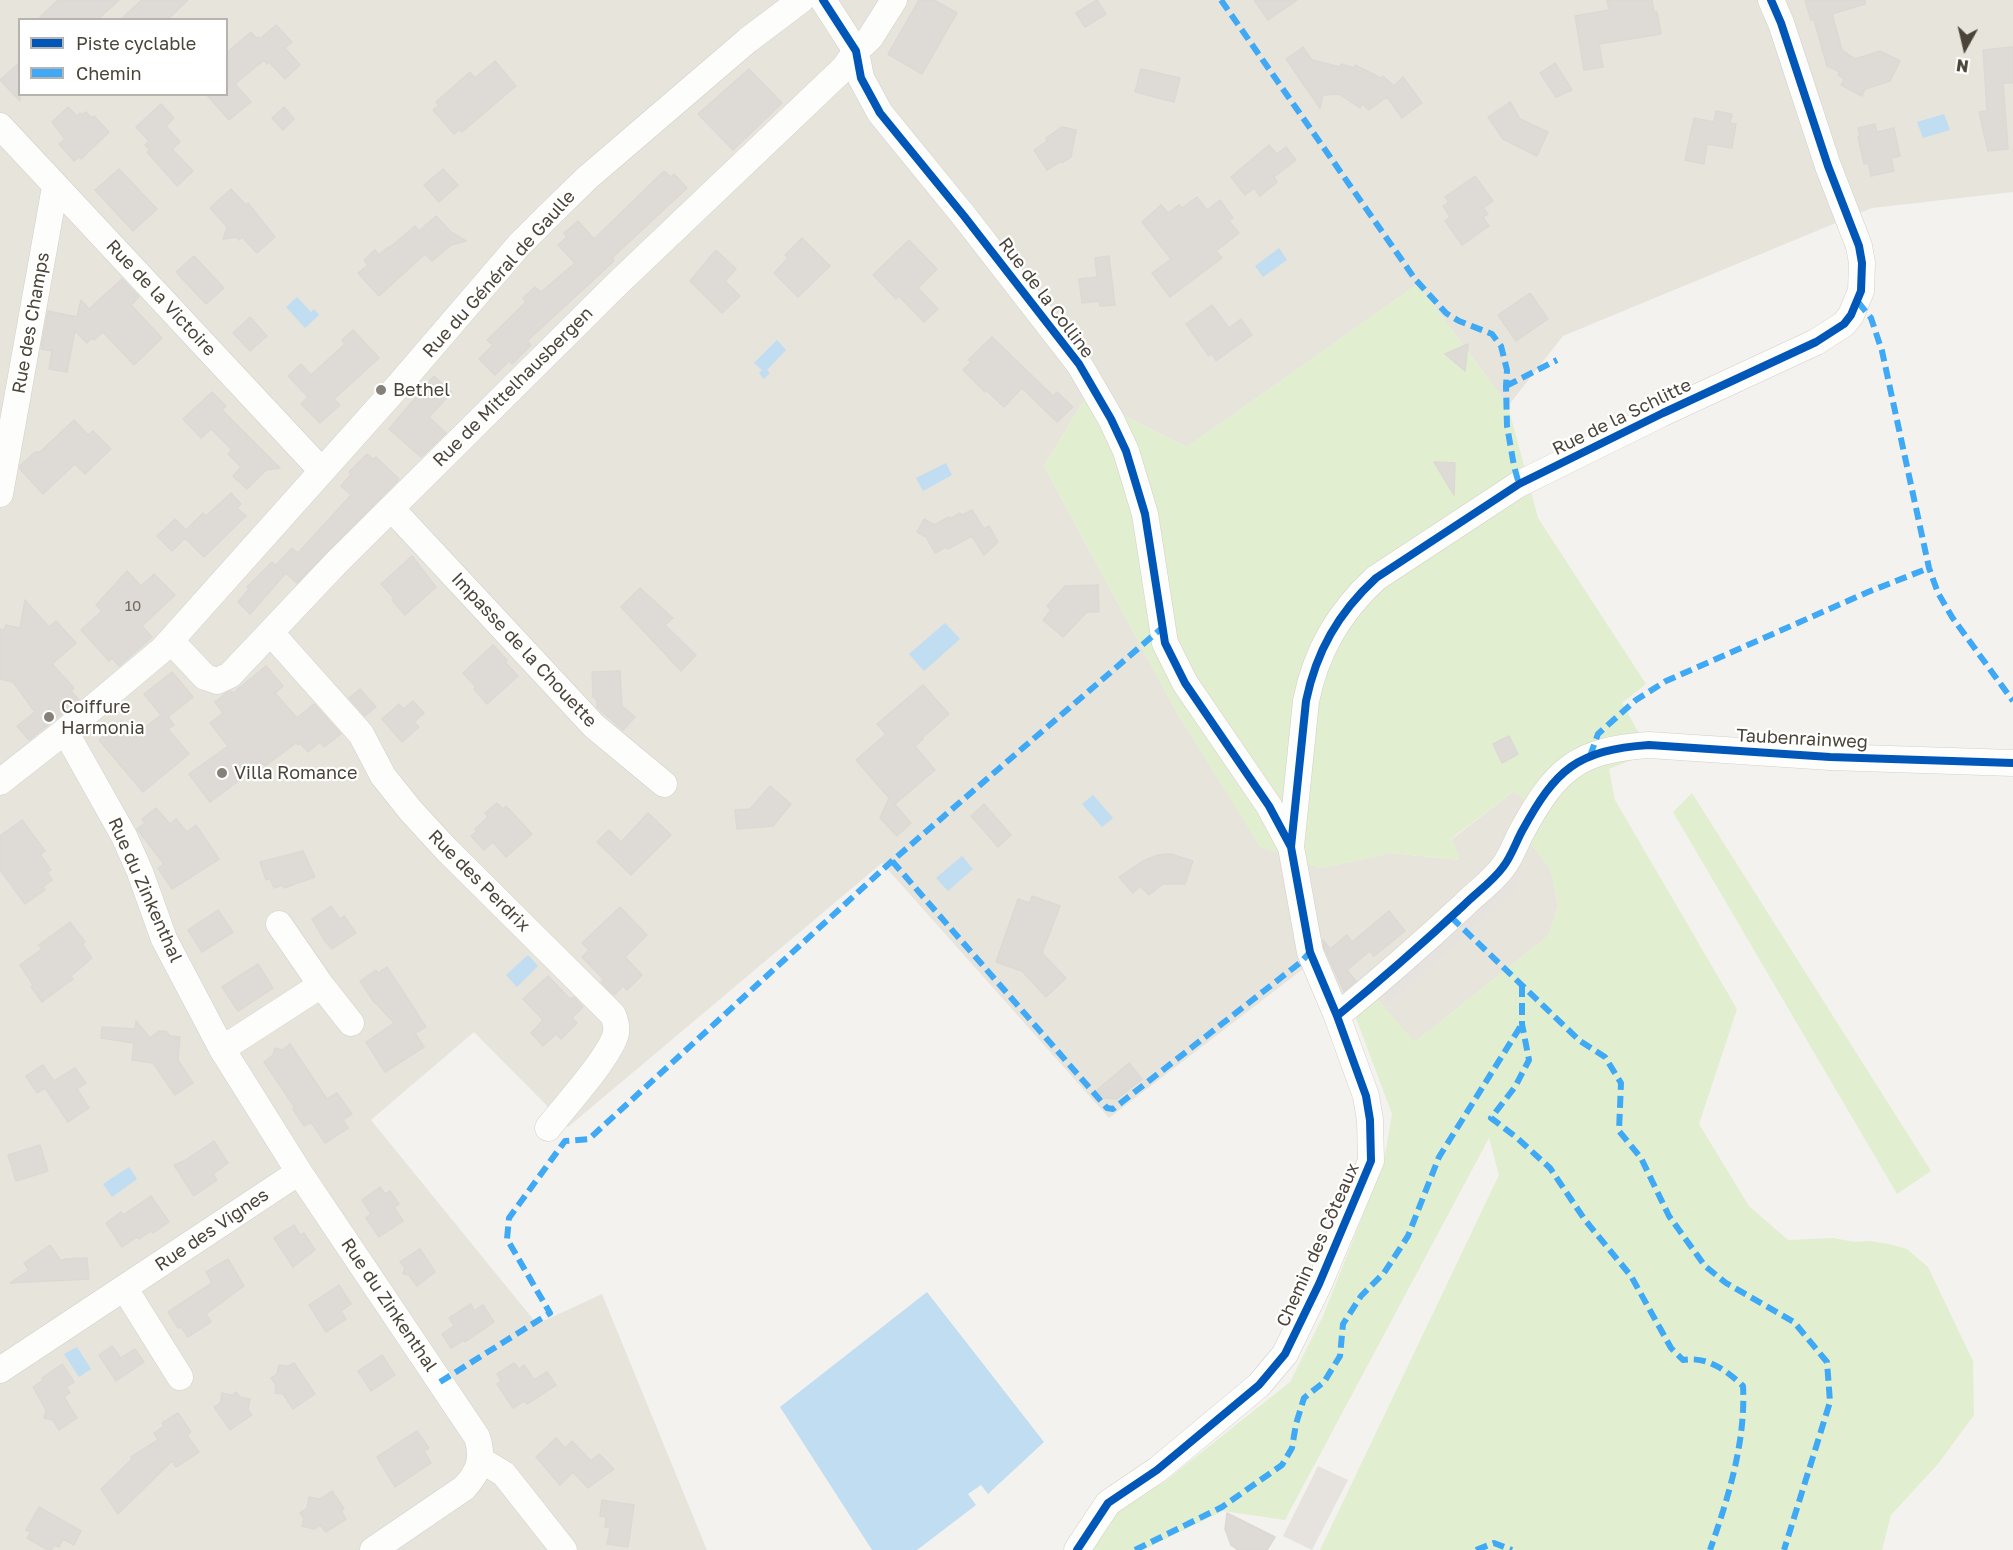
<!DOCTYPE html>
<meta charset="utf-8">
<style>
body{margin:0}
#map{position:relative;width:2013px;height:1550px;overflow:hidden;background:#f4f2ee;font-family:"Golos Text",sans-serif}
canvas{display:block}
.legend{position:absolute;left:18px;top:18px;width:210px;height:78px;box-sizing:border-box;background:#fff;border:2px solid #b7b4b0;margin:0;padding:8px 10px;list-style:none;font-size:18px;color:#4b4439}
.legend li{display:flex;align-items:center;gap:12px;height:30px}
.legend b{width:30px;border:2px solid #b7b4b0}
.north{position:absolute;left:1935px;top:18px;width:60px;height:60px;-webkit-text-stroke:4px #fff;paint-order:stroke;rotate:188deg;font-size:16px;font-weight:700;line-height:24px;text-align:center;color:#4b4439}
.north::after{content:'';display:block;margin:auto;width:21px;height:27px;background:#4b4439;clip-path:polygon(50% 0,100% 100%,50% 72%,0 100%)}
</style>
<div id="map">
<canvas width="2013" height="1550"></canvas>
<ul class="legend">
<li><b style="height:8px;background:#0057b8"></b>Piste cyclable</li>
<li><b style="height:8px;background:#3fa9f5"></b>Chemin</li>
</ul>
<div class="north">N</div>
</div>
<script>
const c = document.querySelector('canvas').getContext('2d');
c.lineJoin = 'round';
function fill(path, color) { c.fillStyle = color; c.fill(path, 'evenodd'); }
function strokePath(path, color, width, dash) { c.strokeStyle = color; c.lineWidth = width; c.lineCap = dash ? 'butt' : 'round'; c.setLineDash(dash || []); c.stroke(path); }
function label(font, color, halo, rows, align = 'center') {
  c.font = font + ' "Golos Text",sans-serif'; c.lineWidth = 4.5; c.setLineDash([]); c.textBaseline = 'middle'; c.strokeStyle = halo; c.fillStyle = color; for (const [text, x, y, turn = 0] of rows) {
    c.save(); c.translate(x, y); c.rotate((+turn || 0) * Math.PI / 180); c.textAlign = isNaN(turn) ? turn : align; if (halo) c.strokeText(text, 0, 0); c.fillText(text, 0, 0); c.restore();
  }
}
const residential = new Path2D(`
 M0 0H2013V192L1872 208 1563 336 1508 406 1418 284 1187 447 1086 397 1044 466 1177 713 1261 847 1321 868 1391 853 1459 860 1452 839 1514 791 1543 814 1528 840 1551 870 1558 905 1549 935 1414 1043 1377 999 1326 1020 1303 969 1109 1118 882 863 568 1127 474 1032 371 1120 537 1324 602 1294 707 1550H0ZM20 20H226V94H20Z`);
const green = new Path2D(`
 M1418 284 1508 406 1538 518 1646 684 1622 703 1650 753 1609 769 1615 800 1737 1009 1699 1124 1749 1206 1788 1240 1833 1238 1855 1242 1870 1241 1889 1244 1907 1249 1928 1267 1973 1361 1974 1415 1938 1464 1891 1515 1882 1550H1320L1499 1175 1489 1138 1285 1520 1223 1511 1143 1550H1084L1104 1517 1163 1483 1290 1382 1323 1316 1384 1162 1392 1114 1353 1010 1377 999 1415 1042 1549 935 1558 905 1551 870 1528 840 1543 814 1514 791 1452 838 1460 860 1391 853 1321 868 1260 847 1177 713 1044 466 1086 397 1187 447Z
 M1692 793 1931 1171 1897 1194 1673 812Z`);
const parking = new Path2D(`
 M1503 867 1519 886 1389 1003 1375 985Z
 M1318 1466 1348 1480 1312 1550 1283 1536Z`);
const water = new Path2D(`
 M1944 114 1950 130 1923 138 1917 122Z
 M1279 248 1287 260 1263 277 1255 266Z
 M297 297 311 312 314 309 319 315 305 328 286 307Z
 M777 340 786 350 767 370 770 373 764 379 759 373 762 370 754 363Z
 M946 463 952 475 923 491 916 478Z
 M945 623 960 639 924 671 909 654Z
 M1093 795 1113 818 1102 827 1082 804Z
 M962 856 973 869 948 891 936 878Z
 M528 955 538 966 517 987 506 975Z
 M129 1167 137 1179 112 1197 103 1184Z
 M927 1292 1044 1442 988 1494 981 1485 968 1494 976 1505 917 1550H872L780 1407Z
 M77 1347 91 1369 79 1377 64 1354Z`);
const building = new Path2D(`
 M58 0H119L97 20H37Z
 M142 0H188L167 20H120Z
 M919 0H934L957 13 922 74 888 54Z
 M1097 0 1106 14 1085 27 1076 13Z
 M1254 0H1297L1268 20Z
 M1607 0H1652L1654 12H1657L1661 34 1599 44 1603 67 1584 70 1575 16 1609 10Z
 M1805 0H1865V4L1832 14 1842 50 1855 59 1880 51 1900 61 1890 81 1865 89 1862 96 1841 85 1844 79 1838 75 1840 72 1827 66 1814 20H1811Z
 M276 25 292 42 285 48 300 65 285 79 269 62 267 64 264 60 235 84 251 102 229 120 206 94H226V53L251 32 257 39 258 37 260 39Z
 M1303 47 1312 60 1340 67 1341 64 1354 68 1355 65 1381 78 1383 76 1394 86 1403 77 1422 103 1402 118 1387 97 1369 110 1362 104 1360 108 1339 94 1323 95 1320 108 1286 59Z
 M2013 47V83H2003L2008 149 1988 151 1979 112 1987 111 1983 50Z
 M495 61 516 86 462 132 460 129 454 134 433 110 439 105 436 102 470 72 475 78Z
 M20 62V101L0 80Z
 M1555 63 1572 90 1556 97 1540 73Z
 M749 69 782 103 733 150 698 114Z
 M1141 69 1180 78 1174 102 1135 92Z
 M1510 102 1520 119 1548 132 1537 156 1503 139 1488 117Z
 M161 104 174 118 166 126 180 142 172 149 193 171 177 186 147 152 150 150 145 145 149 141 136 127Z
 M68 107 77 116 80 113 81 115 86 112 92 118 94 116 109 132 81 159 79 157 74 161 59 144 65 139 52 122Z
 M284 107 294 119 283 130 272 118Z
 M1716 111 1732 114 1730 123 1736 124 1732 148 1707 144 1704 164 1685 160 1694 118 1714 122Z
 M1875 124 1877 132 1894 128 1900 156 1891 158 1894 171 1871 176 1868 163 1864 164 1858 137 1860 136 1858 128Z
 M1062 127 1076 130 1071 157 1062 163 1061 161 1047 170 1034 150 1047 141 1046 138Z
 M1269 145 1277 154 1286 147 1296 160 1274 177 1277 182 1260 196 1254 188 1245 195 1231 177Z
 M119 169 157 209 133 231 95 190Z
 M443 169 458 185 439 202 424 185Z
 M664 171 671 177 674 174 687 188 612 258 614 261 527 341 531 345 512 364 509 361 495 375 479 359 493 345 487 340 526 302 523 298 535 287 541 292 575 263 558 245 567 237 564 233 578 221 594 239Z
 M1475 176 1493 201 1483 208 1488 214 1483 217 1489 226 1462 245 1445 221 1450 217 1443 206 1449 202 1445 197Z
 M231 189 246 205 248 203 275 237 257 253 242 237 239 240 237 237 223 239 227 227 210 208Z
 M1197 197 1207 210 1220 200 1233 218 1229 221 1239 233 1216 251 1222 258 1170 297 1152 273 1171 259 1142 222 1161 205 1168 213 1179 205 1182 208Z
 M436 216 451 232 466 241 451 245 432 261 425 254 379 296 358 273 368 265 364 260 375 250 379 255 388 247 389 248 415 226 419 231Z
 M802 238 830 266 798 297 774 273 788 258 785 255Z
 M909 240 937 269 918 288 938 309 924 322 899 296 896 299 873 275Z
 M715 251H717L736 269 725 281 740 296 722 313 690 281Z
 M194 256 224 288 206 304 176 272Z
 M1109 256 1115 305 1100 306 1099 301 1082 303 1079 279 1097 277 1095 258Z
 M122 279 139 297 131 305 162 338 134 365 103 332 94 340 92 338 87 343 75 331 67 372 49 369 52 351 41 349 48 311 77 317 81 300 89 309Z
 M1530 293 1548 319 1516 341 1498 315Z
 M1212 305 1229 328 1241 319 1252 335 1216 361 1212 354 1209 356 1186 324Z
 M250 317 267 336 250 351 233 333Z
 M353 330 379 358 334 399 340 405 320 423 301 404 308 397 288 376 301 364 311 375 345 344 342 340Z
 M992 337 1053 396 1057 392 1073 407 1057 422 1022 388 1004 407 986 390 985 392 963 370 971 362 968 360Z
 M1468 344 1465 371 1445 354Z
 M434 376 452 392 429 417 446 433 421 457 389 429Z
 M212 392 226 406 222 410 280 468 266 470 247 489 233 476 241 467 228 454 232 450 211 429 201 438 183 419Z
 M74 420 88 435 93 431 111 449 85 474 75 464 43 494 20 469V466L35 452H40Z
 M367 454 373 459 376 457 399 479 297 583 276 565 292 548 298 553 351 495 341 486 351 474 349 472Z
 M1434 462 1455 463 1454 495Z
 M231 493 241 504 237 508 246 516 204 557 185 538 172 551 157 536 175 519 186 530 203 513 206 516Z
 M972 510 984 529 989 526 998 542 984 555 972 536 948 549 946 547 935 553 926 537 917 532 924 519 934 525 949 517 950 519 960 513 962 515Z
 M412 556 436 587 405 615 392 600 394 598 381 584Z
 M272 562 285 574 250 614 238 602 249 589 247 587Z
 M127 571 141 586 154 574 175 595 142 626 152 637 119 666 112 658 109 661 81 630 102 611 96 605Z
 M1098 585 1099 612H1087L1063 637 1043 620 1051 610 1047 606 1065 586Z
 M640 588 673 618 665 625 696 655 681 671 621 607Z
 M25 600 49 627 56 621 76 643 52 664 74 688 71 691 79 700 29 740 17 726 35 712 13 682 0 679V629L4 630 6 625 20 628Z
 M493 645 507 660 505 662 518 676 487 704 474 689 476 687 463 673Z
 M266 666 283 686 275 693 297 718 314 704 341 734 324 747 320 742 308 752 300 743 298 745 296 743 265 766 263 763 210 802 189 774 228 746 210 723 223 713 215 702 226 693 231 691 233 693Z
 M620 671 622 706 635 717 623 730 597 707V700L593 697 592 672Z
 M172 672 193 697 168 717 174 725 168 729 189 754 143 792 99 740 121 721 134 736 161 715 144 694Z
 M923 685 949 714 922 738 923 739 915 746 935 770 895 804 891 800 911 823 897 836 880 818 889 798 856 760 886 734 877 724Z
 M360 689 376 707 365 716 349 698Z
 M413 701 424 713 414 722 419 727 402 742 382 719 399 704 403 709Z
 M1509 736 1518 754 1502 763 1493 744Z
 M770 786 791 804 773 826 737 829 735 810 750 809Z
 M497 803 503 809 506 806 532 834 506 857 493 842 484 850 471 836 477 831 475 829 488 817 485 813Z
 M984 804 1011 835 998 847 971 816Z
 M156 808 170 824 176 819 187 832 196 825 219 859 172 889 158 868 164 864 137 829 145 823 142 819Z
 M648 813 671 835 631 875 597 842 609 830 621 842Z
 M22 820 45 851 40 854 51 870 47 872 52 880 43 887 45 890 25 904 0 870V836Z
 M303 851 315 877 284 888 283 885 274 888 270 878 266 880 260 862Z
 M1171 854 1193 861 1185 884H1163L1149 895 1140 886 1133 893 1119 877 1143 861 1158 855Z
 M1032 896 1060 906 1042 953 1066 978 1046 997 1022 971 996 962 1018 899 1030 903Z
 M331 906 340 919 344 916 356 933 332 949 325 941 312 919Z
 M620 907 647 935 625 957 642 975 627 990 623 986 614 995 601 982 604 980 582 957 589 950 582 943Z
 M218 910 233 932 202 952 188 930Z
 M1389 911 1405 931 1374 956 1370 951 1347 970 1356 981 1344 991 1324 948 1323 940 1330 949 1347 935 1352 942Z
 M70 922 85 942 82 944 92 958 71 976 73 979 42 1002 31 987 33 985 20 965 42 949 39 945Z
 M258 964 273 988 238 1011 222 987Z
 M387 967 426 1027 415 1033 424 1047 385 1072 366 1042 394 1023 375 1002H374L360 981 376 970 378 973Z
 M548 976 570 999 574 997 583 1007 572 1018 577 1023 561 1039 556 1034 543 1046 531 1033 543 1020 523 999Z
 M136 1021 150 1038 159 1031H166L170 1036 180 1037 178 1060 193 1083 175 1095 153 1063 132 1060 134 1043 101 1038 102 1027 135 1029Z
 M290 1044 327 1099 337 1093 352 1114 343 1120 348 1128 325 1143 311 1122 304 1126 293 1109 295 1108 264 1062 273 1055 275 1048 282 1050Z
 M1129 1063 1142 1079 1117 1099 1104 1098 1097 1090Z
 M43 1065 54 1081 75 1068 86 1083 77 1089 89 1108 68 1122 45 1088 37 1093 26 1076Z
 M214 1141 228 1163 213 1174 217 1180 194 1196 174 1165 184 1161Z
 M40 1145 48 1171 16 1181 8 1155Z
 M380 1187 385 1194 390 1191 399 1204 394 1207 403 1221 379 1237 366 1218 371 1214 362 1200Z
 M151 1196 169 1222 153 1233 151 1231 139 1239 137 1237 122 1247 106 1223 121 1212 123 1215Z
 M294 1225 300 1235 304 1233 315 1250 293 1267 274 1238Z
 M50 1245 61 1261 65 1259 87 1258 89 1279 10 1283 29 1270 24 1263Z
 M420 1249 435 1272 417 1286 409 1275 403 1274 405 1268 400 1262Z
 M228 1259 244 1286 206 1314 211 1322 188 1337 181 1327 178 1328 168 1312 212 1283 206 1272Z
 M339 1285 351 1304 341 1311 346 1319 326 1332 309 1305Z
 M471 1304 474 1311 483 1305 494 1322 465 1342 464 1340 451 1348 442 1334 454 1326 449 1318Z
 M112 1346 121 1358 135 1349 144 1362 116 1381 99 1355Z
 M382 1355 395 1375 371 1391 358 1371Z
 M294 1363 315 1394 293 1409 283 1394 275 1393 276 1385 271 1378 277 1374 279 1365 288 1366Z
 M514 1363 519 1369 524 1365 534 1380 547 1372 556 1385 527 1404 524 1401 513 1408 497 1384 501 1381 497 1374Z
 M62 1364 74 1382 66 1387 70 1393 64 1397 77 1418 59 1430 53 1420 44 1418 46 1410 33 1387 43 1380 42 1378Z
 M236 1392 240 1397 250 1399 248 1410 252 1415 230 1430 214 1407 220 1403 222 1393 232 1395Z
 M178 1413 191 1432 187 1435 199 1452 176 1467 172 1461 118 1514 101 1489 132 1459 131 1457 158 1440 154 1433 164 1426 162 1423Z
 M417 1431 429 1448 424 1451 431 1463 395 1487 377 1457Z
 M556 1438 565 1448 572 1441 591 1461 599 1454 614 1469 588 1488 573 1472 560 1485 536 1457Z
 M332 1491 344 1509 341 1511 346 1519 326 1532 320 1525 314 1529 302 1526 304 1518 300 1513 307 1508 309 1497 320 1499Z
 M602 1500 634 1505 628 1547 607 1544 610 1528 605 1527 606 1517 600 1516Z
 M39 1507 81 1531 74 1545 63 1539 59 1547 54 1545 51 1550H48L27 1538 31 1532 26 1530Z
 M1227 1513 1275 1537 1267 1550H1238L1231 1545 1225 1529Z`);
const minor = new Path2D(`
 M823 0 856 51 861 78 880 113 964 216 1079 364 1111 419 1126 451 1145 514 1165 643 1185 683 1269 806 1291 847 1310 952 1337 1016 1366 1096 1370 1120 1371 1161 1319 1284 1285 1354 1259 1385 1157 1470 1108 1503 1077 1550
 M0 126 322 471
 M0 494 55 187
 M391 508 594 726 664 784
 M271 633 361 734 383 776 411 811 445 848 613 1015C616 1022 617 1026 616 1033 611 1056 564 1107 548 1128
 M171 641 205 677 217 681 230 675 337 562 617 284 844 68 856 51 870 38 894 0
 M65 731 124 836 140 872 164 939 222 1049 299 1172 477 1437C484 1458 479 1472 464 1488L373 1550
 M0 782 65 731 163 649 398 386 519 245 549 215 587 178 748 40 801 0
 M1291 847 1306 701C1316 652 1338 613 1376 578L1519 484 1663 413 1816 342 1844 324 1851 315 1861 291 1862 263 1859 246 1828 166 1781 23 1771 0
 M279 924 321 985
 M1337 1016C1381 980 1423 943 1464 905 1476 893 1493 881 1503 867 1511 857 1516 842 1522 831 1556 769 1577 750 1649 745L1830 757 2013 763
 M222 1049 321 985 351 1023
 M125 1289 180 1377
 M0 1370 299 1172
 M481 1460 504 1474 564 1550`);
const quiet = new Path2D(`
 M1221 0 1415 279 1446 313 1459 321 1492 334 1501 346 1507 370 1506 386 1507 426 1514 466 1519 484
 M1858 302 1871 318 1882 351 1929 568 1938 593 1952 617 2013 701
 M1506 386 1557 360
 M1590 756 1598 734 1636 700 1666 681 1868 592 1929 568
 M892 861 1107 1108 1113 1109 1301 962 1310 952
 M1451 917 1580 1041 1605 1057 1621 1083 1619 1131 1641 1158 1669 1216 1705 1266 1726 1283 1794 1322 1827 1362 1830 1402 1784 1550
 M1522 985V1024L1529 1060 1515 1087 1491 1118 1516 1137 1550 1168 1585 1220 1631 1276 1671 1348 1683 1360C1707 1356 1726 1370 1743 1386 1746 1441 1728 1499 1710 1550
 M440 1382 550 1313 507 1239 509 1218 565 1141 589 1139 892 861 1163 627
 M1135 1550 1222 1507 1282 1465 1292 1448 1296 1424 1304 1398 1324 1382 1340 1356 1343 1324 1361 1296 1384 1273 1408 1236 1439 1157 1522 1024
 M1476 1550 1494 1543 1512 1550`);
const cycleway = new Path2D(`
 M823 0 856 51 861 78 880 113 964 216 1079 364 1111 419 1126 451 1145 514 1165 643 1185 683 1269 806 1291 847 1310 952 1337 1016 1366 1096 1370 1120 1371 1161 1319 1284 1285 1354 1259 1385 1157 1470 1108 1503 1077 1550
 M1291 847 1306 701C1316 652 1338 613 1376 578L1519 484 1663 413 1816 342 1844 324 1851 315 1861 291 1862 263 1859 246 1828 166 1781 23 1771 0
 M1337 1016C1381 980 1423 943 1464 905 1476 893 1493 881 1503 867 1511 857 1516 842 1522 831 1556 769 1577 750 1649 745L1830 757 2013 763`);
const markers = [
 [381,390,6,"#868178"],
 [49,717,6,"#868178"],
 [222,773,6,"#868178"]
];
const numberNames = [
 ["10",133,606]
];
const streetNames = [
 ["Rue du Général de Gaulle",499,274,-48],
 ["Rue de la Victoire",161,298,47],
 ["Rue de la Colline",1046,298,53],
 ["Rue des Champs",31,323,-80],
 ["Rue de Mittelhausbergen",513,387,-45],
 ["Rue de la Schlitte",1622,417,-26],
 ["Impasse de la Chouette",524,650,47],
 ["Taubenrainweg",1802,739,3],
 ["Rue des Perdrix",479,881,45],
 ["Rue du Zinkenthal",145,890,66],
 ["Rue des Vignes",212,1230,-34],
 ["Chemin des Côteaux",1318,1245,-66],
 ["Rue du Zinkenthal",389,1305,56]
];
const poiNames = [
 ["Bethel",393,390],
 ["Coiffure",61,707],
 ["Harmonia",61,728],
 ["Villa Romance",234,773]
];
fill(residential, '#e7e4dc');
fill(green, '#e1eecf');
fill(parking, '#e6e3df');
fill(water, '#c0ddf1');
fill(building, '#dedbd6');
strokePath(building, '#dcd9d4', 1.5);
strokePath(minor, '#d2d0cb', 27);
strokePath(minor, '#fdfdfc', 26);
strokePath(quiet, '#3fa9f5', 6, [12, 6]);
strokePath(cycleway, '#0057b8', 8);
for (const [x, y, r, color] of markers) { const dot = new Path2D(); dot.arc(x, y, r, 0, 2 * Math.PI); c.fillStyle = color; c.fill(dot); strokePath(dot, '#fff', 2); }
label('15px', '#706a61', null, numberNames);
label('18px', '#4b4439', '#fff', streetNames);
label('18px', '#4b4439', '#fff', poiNames, 'left');
</script>
